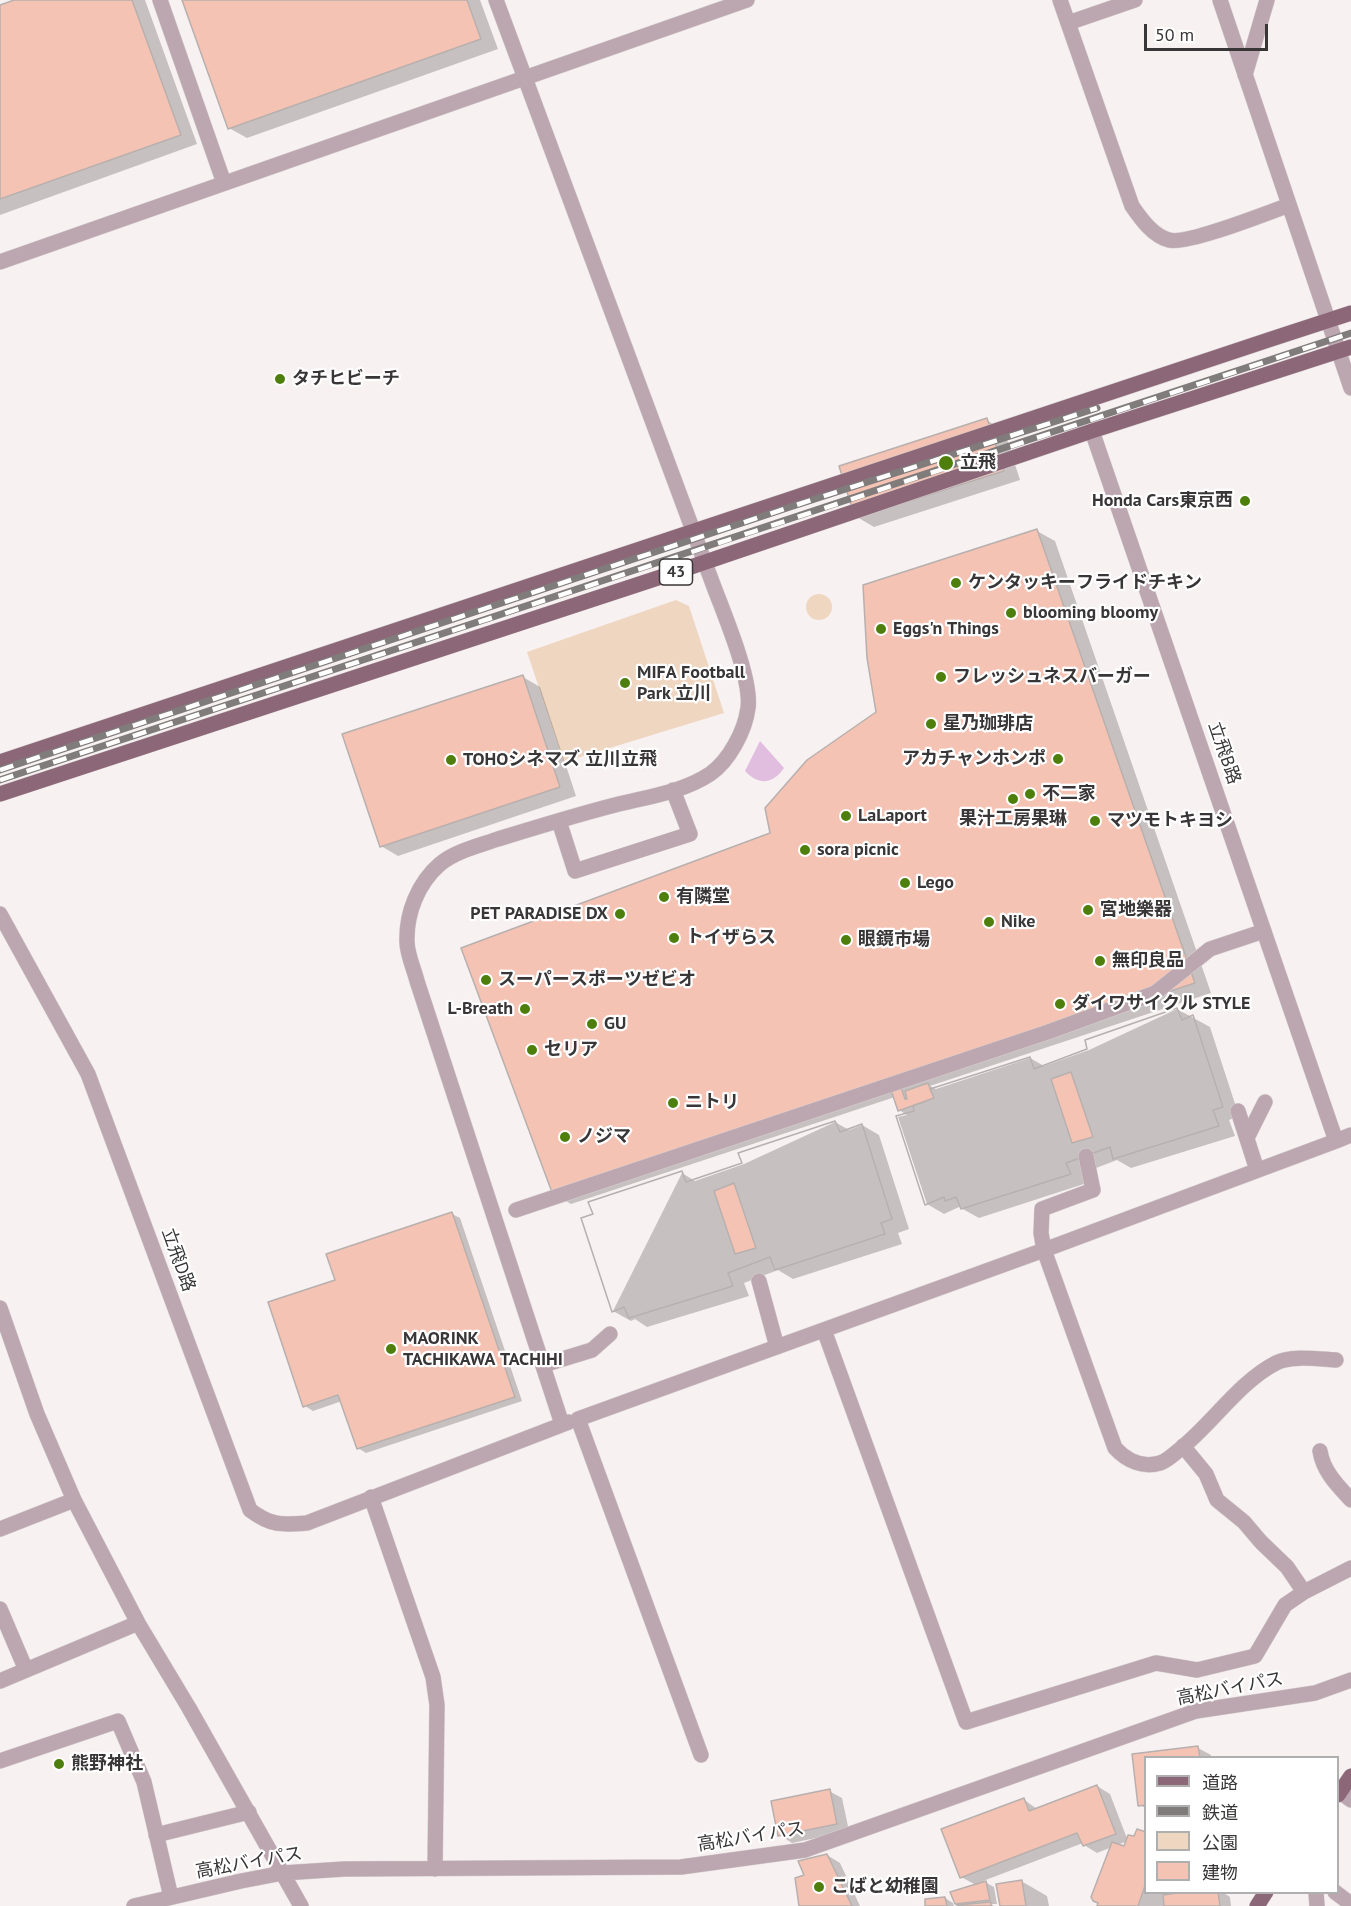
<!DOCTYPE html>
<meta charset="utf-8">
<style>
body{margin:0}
#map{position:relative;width:1351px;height:1906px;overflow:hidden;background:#f8f1f1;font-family:"PT Sans","Noto Sans JP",sans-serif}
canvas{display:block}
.legend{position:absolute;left:1144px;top:1756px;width:195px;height:138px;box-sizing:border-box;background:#fff;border:2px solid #afafaf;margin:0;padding:8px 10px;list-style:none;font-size:18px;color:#383636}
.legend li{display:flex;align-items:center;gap:12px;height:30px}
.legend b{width:30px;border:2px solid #afafaf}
.scale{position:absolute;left:1144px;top:24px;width:124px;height:27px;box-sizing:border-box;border:3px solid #383636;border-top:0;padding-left:8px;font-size:18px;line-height:21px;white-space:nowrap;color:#383636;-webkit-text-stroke:4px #fff;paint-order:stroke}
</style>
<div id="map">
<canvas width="1351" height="1906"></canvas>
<ul class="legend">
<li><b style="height:8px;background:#8c6778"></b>道路</li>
<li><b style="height:8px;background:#807c7c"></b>鉄道</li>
<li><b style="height:16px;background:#efd6c1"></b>公園</li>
<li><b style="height:16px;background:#f5c3b3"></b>建物</li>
</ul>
<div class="scale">50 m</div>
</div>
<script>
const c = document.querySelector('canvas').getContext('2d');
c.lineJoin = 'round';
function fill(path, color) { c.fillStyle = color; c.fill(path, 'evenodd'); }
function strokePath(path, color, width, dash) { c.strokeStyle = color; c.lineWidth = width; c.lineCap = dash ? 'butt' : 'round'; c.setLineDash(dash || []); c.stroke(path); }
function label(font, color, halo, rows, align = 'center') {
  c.font = font + ' "PT Sans","Noto Sans JP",sans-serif'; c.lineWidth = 4.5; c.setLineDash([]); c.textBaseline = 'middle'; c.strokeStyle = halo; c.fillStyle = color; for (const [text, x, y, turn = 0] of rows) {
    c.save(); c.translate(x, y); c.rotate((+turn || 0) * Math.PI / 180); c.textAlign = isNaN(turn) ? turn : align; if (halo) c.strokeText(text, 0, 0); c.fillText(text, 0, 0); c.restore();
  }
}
const green = new Path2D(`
 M806 607a13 13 0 1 1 26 0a13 13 0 1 1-26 0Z
 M676 600 689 606 724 713 564 762 527 652Z`);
const water = new Path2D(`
 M760 741 784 768C773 784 759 786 745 771Z`);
const shadow = new Path2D(`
 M18 0H145L197 144 0 215V7Z
 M184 0H480L498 49 247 138 229 128Z
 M986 420 1004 430 1020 480 874 527 857 517Z
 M1037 531 1055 541 1211 993 930 1086 936 1089 1030 1058 1044 1066 1089 1050 1177 1009 1210 1027 1239 1116 1229 1120 1235 1136 1131 1168 1117 1160 1083 1173 1087 1183 979 1218 959 1207 944 1214 927 1204 898 1117 907 1115 899 1110 895 1097 571 1204 554 1194 772 834Z
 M523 677 540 687 576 796 398 856 381 846Z
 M835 1122 849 1130 862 1125 879 1135 909 1229 898 1233 902 1244 793 1279 778 1270 744 1283 749 1296 647 1327 635 1319 631 1321 613 1311 682 1173 695 1181 744 1164Z
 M452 1214 460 1218 522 1401 366 1453 358 1448 342 1401 313 1411 305 1406 337 1281Z
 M1198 1748 1211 1755V1758H1146V1808L1139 1805 1134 1755Z
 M1097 1786 1110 1794 1128 1841 1117 1845 1125 1848 1135 1838 1146 1833V1892H1173L1172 1895 1222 1892 1230 1897 1231 1906H1099L1112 1847 1097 1853 1084 1845 1083 1843 983 1881 994 1887 997 1904H991L994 1906H962L956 1903 976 1885 961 1877 1023 1799 1037 1809Z
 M829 1791 842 1798 849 1831 792 1843 780 1835Z
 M827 1855 840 1863 860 1906H801L806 1876Z
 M1021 1881 1047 1896 1049 1906H1001Z
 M945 1898 953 1903 954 1906H927Z`);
const building = new Path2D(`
 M14 0H132L181 135 0 199V5Z
 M182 0H467L481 39 228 129Z
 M987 418 1004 471 855 518 839 466Z
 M1037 529 1195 983 553 1195 461 948 770 833 765 808 807 760 876 712 867 658 863 585Z
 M523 675 560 787 380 847 342 734Z
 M1177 1008 1182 1020 1193 1015 1223 1107 1213 1110 1219 1126 1113 1159 1110 1147 1066 1163 1071 1174 961 1209 956 1197 945 1201 944 1197 925 1205 896 1116 914 1111 913 1106 934 1098 930 1089 1030 1057 1034 1069 1087 1049 1085 1040ZM1071 1072 1093 1137 1072 1143 1051 1079Z
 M1177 1008 1182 1020 1193 1015 1223 1107 1213 1110 1219 1126 1113 1159 1110 1147 1066 1163 1071 1174 961 1209 956 1197 945 1201 944 1197 925 1205 896 1116 914 1111 913 1106 934 1098 930 1089 1030 1057 1034 1069 1087 1049 1085 1040Z
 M899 1081 905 1099H907L905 1091 928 1083 934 1098 898 1111 889 1084Z
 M835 1121 840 1132 862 1124 892 1219 881 1223 885 1234 775 1270 770 1257 728 1273 733 1286 629 1318 624 1307 612 1312 581 1218 593 1214 588 1202 682 1171 686 1182 742 1163 738 1153ZM734 1183 756 1248 735 1254 714 1191Z
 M835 1121 840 1132 862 1124 892 1219 881 1223 885 1234 775 1270 770 1257 728 1273 733 1286 629 1318 624 1307 612 1312 581 1218 593 1214 588 1202 682 1171 686 1182 742 1163 738 1153Z
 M452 1212 515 1397 357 1449 338 1395 303 1407 268 1302 335 1280 326 1254Z
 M1198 1746 1200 1758H1146V1805L1138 1806 1132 1754Z
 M1097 1785 1116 1834 1083 1846 1077 1833 960 1878 941 1829 1024 1798 1029 1811Z
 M830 1789 837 1824 778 1836 771 1801Z
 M1137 1829 1146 1832V1883L1138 1906H1097L1098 1903 1093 1901 1091 1897 1112 1842 1124 1846 1128 1835 1134 1836Z
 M827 1854 852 1906H799L795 1878 804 1875 798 1861Z
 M1022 1880 1026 1906H1000L996 1884Z
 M986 1881 990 1900 955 1904 950 1892Z
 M1184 1892H1218L1220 1906H1164L1163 1895Z
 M945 1897 947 1906H925V1899Z
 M991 1902V1906H957V1905Z`);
const minor = new Path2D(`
 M160 0 224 183
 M496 0 714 587C725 616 752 680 748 708 745 731 729 761 710 774 683 792 647 797 615 805 576 815 537 827 498 839 478 846 456 851 440 864 418 883 406 913 407 942 407 954 414 969 417 981L562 1424
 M1060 0 1132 206C1141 219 1153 236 1169 240 1187 245 1267 213 1289 205
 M1220 0 1351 388
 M1068 23 1135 0
 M1245 75 1267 0
 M0 262 747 0
 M1092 431 1336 1141 1351 1135
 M559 821 575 871 690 834 673 790
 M0 914 88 1074 250 1510C271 1526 282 1525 307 1523L569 1422
 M1238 1111 1257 1170
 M1247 1138 1265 1102
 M1086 1156 1093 1190 1042 1209 1041 1233 1044 1250 1115 1448C1127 1461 1143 1468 1160 1463 1167 1461 1174 1454 1179 1450 1212 1424 1239 1382 1276 1363 1290 1355 1319 1359 1336 1360
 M516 1210 1048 1032 1155 993 1210 949 1264 931
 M759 1281 777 1347
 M0 1308 37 1414 74 1500 138 1623 189 1708 301 1906
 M824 1330 966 1722 1156 1663 1197 1670 1255 1656 1285 1605 1304 1592 1351 1568
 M543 1365 592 1350 610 1334
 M1183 1446 1206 1474 1217 1500 1244 1522 1261 1542 1287 1567 1304 1592
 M1320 1451C1323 1471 1337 1485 1351 1500
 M371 1497 433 1677 437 1705 435 1869
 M0 1529 74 1500
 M0 1609 26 1670
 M0 1681 138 1623
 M701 1755 578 1419 1044 1250 1336 1141
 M0 1761 118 1721 144 1782 171 1897
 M1340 1792 1351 1800
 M156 1835 249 1812
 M1316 1892 1317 1906
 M1335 1892 1351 1904
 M134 1906 241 1881 283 1873 344 1869 681 1867 805 1850 1196 1711 1315 1693 1351 1680`);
const major = new Path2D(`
 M0 762C452 616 900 460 1351 313
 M0 794 676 572 1092 431 1351 347
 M1338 1795 1351 1776
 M1257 1906 1266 1892`);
const rail = new Path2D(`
 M0 770 787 508 1097 408
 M0 780C450 631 901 484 1351 333`);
const markers = [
 [280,379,6,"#4e7f0c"],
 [946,463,8,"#4e7f0c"],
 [1245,501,6,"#4e7f0c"],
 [956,583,6,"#4e7f0c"],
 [1011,613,6,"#4e7f0c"],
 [881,629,6,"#4e7f0c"],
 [941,677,6,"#4e7f0c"],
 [625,683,6,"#4e7f0c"],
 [931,724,6,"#4e7f0c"],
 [1058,759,6,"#4e7f0c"],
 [451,760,6,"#4e7f0c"],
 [1030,794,6,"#4e7f0c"],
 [1013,799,6,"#4e7f0c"],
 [846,816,6,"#4e7f0c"],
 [1095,821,6,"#4e7f0c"],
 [805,850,6,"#4e7f0c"],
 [905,883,6,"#4e7f0c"],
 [664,897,6,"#4e7f0c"],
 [1088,910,6,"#4e7f0c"],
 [620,914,6,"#4e7f0c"],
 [989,922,6,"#4e7f0c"],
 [674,938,6,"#4e7f0c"],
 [846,940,6,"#4e7f0c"],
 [1100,961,6,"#4e7f0c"],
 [486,980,6,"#4e7f0c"],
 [1060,1004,6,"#4e7f0c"],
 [525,1009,6,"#4e7f0c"],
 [592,1024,6,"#4e7f0c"],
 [532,1050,6,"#4e7f0c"],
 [673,1103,6,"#4e7f0c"],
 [565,1137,6,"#4e7f0c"],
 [391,1349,6,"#4e7f0c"],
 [59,1764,6,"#4e7f0c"],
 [819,1887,6,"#4e7f0c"]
];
const shields = [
 [676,572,33]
];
const shieldNames = [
 ["43",676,572]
];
const poiNames = [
 ["タチヒビーチ",292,379],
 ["立飛",960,463],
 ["Honda Cars東京西",1233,501,"right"],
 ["ケンタッキーフライドチキン",968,583],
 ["blooming bloomy",1023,613],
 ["Eggs'n Things",893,629],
 ["MIFA Football",637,673],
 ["Park 立川",637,694],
 ["フレッシュネスバーガー",953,677],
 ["星乃珈琲店",943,724],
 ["アカチャンホンポ",1046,759,"right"],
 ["TOHOシネマズ 立川立飛",463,760],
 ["不二家",1042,794],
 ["LaLaport",858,816],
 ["果汁工房果琳",1013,819,"center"],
 ["マツモトキヨシ",1107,821],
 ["sora picnic",817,850],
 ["Lego",917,883],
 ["有隣堂",676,897],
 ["宮地樂器",1100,910],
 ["PET PARADISE DX",608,914,"right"],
 ["Nike",1001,922],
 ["トイザらス",686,938],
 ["眼鏡市場",858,940],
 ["無印良品",1112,961],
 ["スーパースポーツゼビオ",498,980],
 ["ダイワサイクル STYLE",1072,1004],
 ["L-Breath",513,1009,"right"],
 ["GU",604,1024],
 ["セリア",544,1050],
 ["ニトリ",685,1103],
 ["ノジマ",577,1137],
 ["MAORINK",403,1339],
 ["TACHIKAWA TACHIHI",403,1360],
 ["熊野神社",71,1764],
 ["こばと幼稚園",831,1887]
];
const streetNames = [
 ["立飛B路",1224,753,71],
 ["立飛D路",178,1260,70],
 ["高松バイパス",1230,1689,-11],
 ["高松バイパス",751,1837,-9],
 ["高松バイパス",249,1863,-10]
];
fill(green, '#efd6c1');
fill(water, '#e1bde0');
fill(shadow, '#0003');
fill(building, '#f5c3b3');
strokePath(building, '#b7b0ae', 1.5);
strokePath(minor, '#d5cfcf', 16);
strokePath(major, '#d5cfcf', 16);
strokePath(minor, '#bca7b0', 15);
strokePath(major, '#8c6778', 15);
strokePath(rail, '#807c7c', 7);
strokePath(rail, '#fff', 4.5, [14]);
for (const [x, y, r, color] of markers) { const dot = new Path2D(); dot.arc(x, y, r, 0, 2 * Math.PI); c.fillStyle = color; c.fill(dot); strokePath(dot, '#fff', 2); }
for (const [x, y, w] of shields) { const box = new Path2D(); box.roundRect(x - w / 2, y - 13, w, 26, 4.5); c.fillStyle = '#fff'; c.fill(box); strokePath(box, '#383636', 1.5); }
label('bold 16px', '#383636', null, shieldNames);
label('bold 18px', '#383636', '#fff', poiNames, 'left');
label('18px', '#383636', '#fff', streetNames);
</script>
